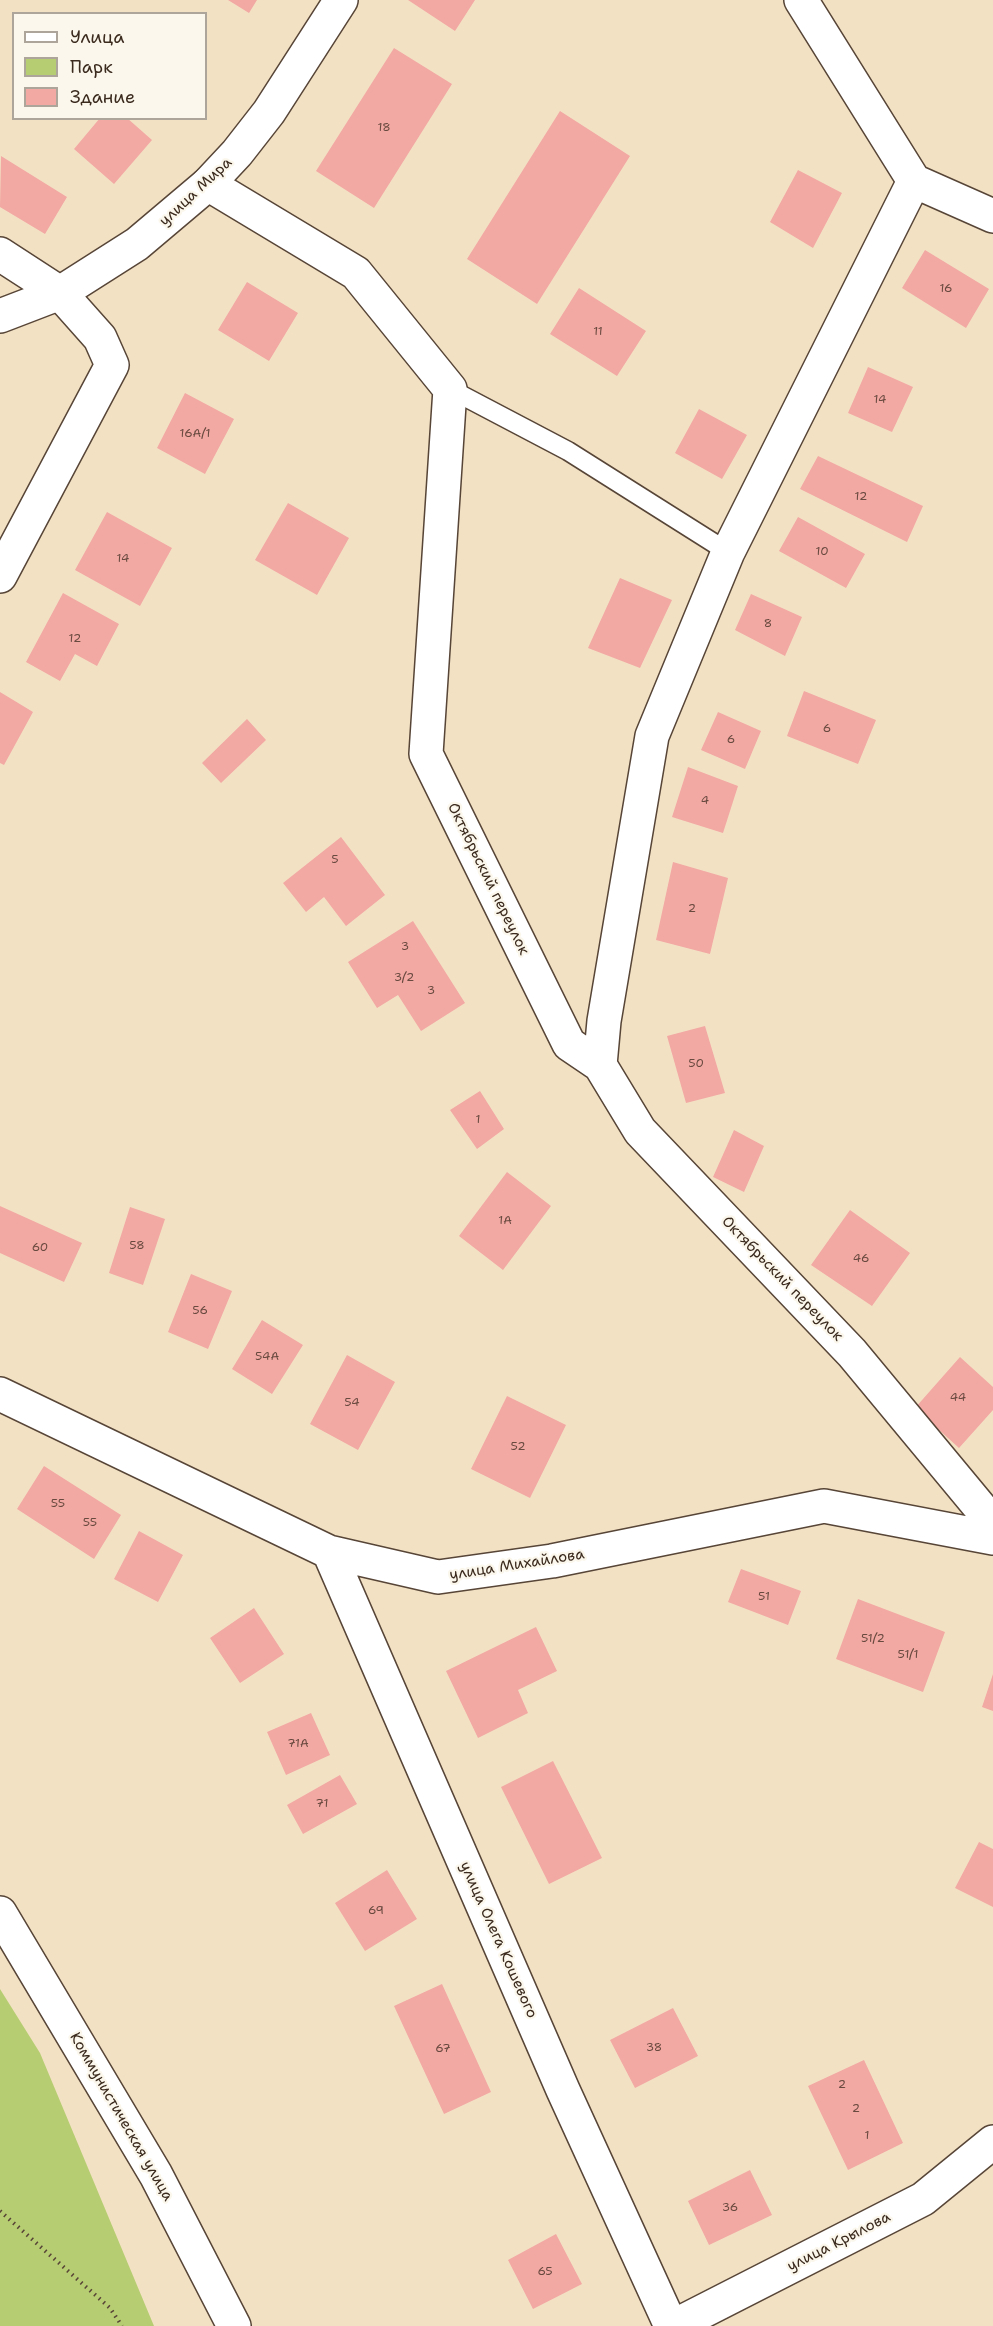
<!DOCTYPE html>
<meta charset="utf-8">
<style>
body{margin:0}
#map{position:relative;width:993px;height:2326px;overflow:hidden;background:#f3e1c4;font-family:"Shantell Sans",sans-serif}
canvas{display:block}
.legend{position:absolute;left:12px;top:12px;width:195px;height:108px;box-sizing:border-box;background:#fbf7ec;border:2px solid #aea59a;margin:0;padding:8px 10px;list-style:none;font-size:18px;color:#3b2a1e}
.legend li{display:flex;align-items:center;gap:12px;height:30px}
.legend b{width:30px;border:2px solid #aea59a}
</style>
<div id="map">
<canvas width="993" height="2326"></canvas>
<ul class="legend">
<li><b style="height:8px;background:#fff"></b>Улица</li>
<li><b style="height:16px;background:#b7cd72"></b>Парк</li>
<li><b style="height:16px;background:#f2a8a3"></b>Здание</li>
</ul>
</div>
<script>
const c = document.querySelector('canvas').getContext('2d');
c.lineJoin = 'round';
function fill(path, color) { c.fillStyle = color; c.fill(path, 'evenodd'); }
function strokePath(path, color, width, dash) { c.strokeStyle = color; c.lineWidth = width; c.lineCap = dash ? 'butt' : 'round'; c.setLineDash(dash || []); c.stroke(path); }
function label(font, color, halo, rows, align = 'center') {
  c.font = font + ' "Shantell Sans",sans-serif'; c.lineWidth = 4.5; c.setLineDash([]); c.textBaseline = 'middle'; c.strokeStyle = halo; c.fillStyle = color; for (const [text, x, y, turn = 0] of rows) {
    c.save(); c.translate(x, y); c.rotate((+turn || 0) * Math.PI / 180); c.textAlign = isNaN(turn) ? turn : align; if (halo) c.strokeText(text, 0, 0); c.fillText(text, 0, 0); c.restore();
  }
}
const green = new Path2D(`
 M0 1989 40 2053 154 2326H0Z`);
const building = new Path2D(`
 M228 0H257L249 13Z
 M408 0H475L455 31Z
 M394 48 452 84 374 208 316 171Z
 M560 111 630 156 537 304 467 259Z
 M100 118H127L152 140 114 184 74 149Z
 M1 156 67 197 45 234 0 207Z
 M798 170 842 193 813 248 770 222Z
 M925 250 989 289 966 328 902 288Z
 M247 282 298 313 269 361 218 330Z
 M579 288 646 331 617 376 550 334Z
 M868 367 913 387 892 432 848 413Z
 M185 393 234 419 205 474 157 448Z
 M699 409 747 435 722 479 675 453Z
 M818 456 923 506 907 542 800 489Z
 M288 503 349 538 317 595 255 560Z
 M107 512 172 548 140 606 75 570Z
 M798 517 865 554 846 588 779 551Z
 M620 578 672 600 640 668 588 648Z
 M63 593 119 624 97 666 75 654 60 681 26 662Z
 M751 594 802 617 785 656 735 630Z
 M804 691 876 720 858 764 787 736Z
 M0 692 33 712 4 765 0 763Z
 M718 712 761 731 745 769 701 750Z
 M247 719 266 740 221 783 202 763Z
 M688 767 738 786 723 833 672 817Z
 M341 837 385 895 346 926 324 897 306 912 283 883Z
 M673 862 728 878 710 954 656 940Z
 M413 921 465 1003 421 1031 398 995 377 1008 348 962Z
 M705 1026 725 1093 686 1103 667 1036Z
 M480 1091 504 1129 477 1149 450 1110Z
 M734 1130 764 1146 744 1192 713 1177Z
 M507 1172 551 1206 503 1270 459 1236Z
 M0 1206 82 1243 64 1282 0 1253Z
 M130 1207 165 1219 143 1285 109 1273Z
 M850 1210 910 1253 872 1306 811 1265Z
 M191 1274 232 1291 208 1349 168 1332Z
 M262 1320 303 1345 272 1394 232 1369Z
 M347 1355 395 1382 358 1450 310 1424Z
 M960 1357 993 1387V1410L959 1448 915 1408Z
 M507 1396 566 1425 530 1498 471 1469Z
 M44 1466 121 1515 94 1559 17 1509Z
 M139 1531 183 1555 158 1602 114 1579Z
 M741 1569 801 1591 788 1625 728 1602Z
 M858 1599 945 1632 923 1692 836 1659Z
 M254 1608 284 1654 240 1683 210 1638Z
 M536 1627 557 1671 518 1690 528 1713 478 1738 446 1671Z
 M993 1674V1711L982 1707Z
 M311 1713 330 1755 286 1775 267 1732Z
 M553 1761 602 1858 549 1884 501 1787Z
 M340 1775 357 1804 303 1834 287 1805Z
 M979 1842 993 1849V1907L955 1888Z
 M387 1870 417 1919 365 1951 335 1903Z
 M442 1984 491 2092 444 2114 394 2006Z
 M673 2008 698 2056 635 2088 610 2040Z
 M864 2060 903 2143 848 2170 808 2086Z
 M750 2170 772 2215 709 2245 688 2201Z
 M556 2234 582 2284 533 2309 508 2260Z`);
const path = new Path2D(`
 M0 2211 110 2308 122 2326`);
const lane = new Path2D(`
 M450 389 568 451 728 552`);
const street = new Path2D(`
 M801 0 914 181 993 216
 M208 184 356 273 450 389 426 754 569 1044 600 1065 640 1131 852 1353 993 1523
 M0 576 112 365 100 338 60 293
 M600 1065 604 1021 652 736 728 552 914 181
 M0 1394 329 1552 438 1577 552 1561 824 1506 993 1538
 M329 1552 563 2090 671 2326
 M674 2326 923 2199 993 2142`);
const secondary = new Path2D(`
 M0 254 60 293
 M0 316 60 293 137 244 208 184 237 153 269 112 341 0
 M0 1913 156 2175 234 2326`);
const numberNames = [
 ["18",384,128],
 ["16",946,289],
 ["11",598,332],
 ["14",880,400],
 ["16А/1",195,434],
 ["12",861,497],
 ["10",822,552],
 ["14",123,559],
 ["8",768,624],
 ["12",75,639],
 ["6",827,729],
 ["6",731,740],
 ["4",705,801],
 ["5",335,860],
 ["2",692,909],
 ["3",405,947],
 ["3/2",404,978],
 ["3",431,991],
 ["50",696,1064],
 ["1",478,1120],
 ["1А",505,1221],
 ["58",137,1246],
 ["60",40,1248],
 ["46",861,1259],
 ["56",200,1311],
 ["54А",267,1357],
 ["44",958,1398],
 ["54",352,1403],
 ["52",518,1447],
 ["55",58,1504],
 ["55",90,1523],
 ["51",764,1597],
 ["51/2",873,1639],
 ["51/1",908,1655],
 ["71А",298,1744],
 ["71",322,1804],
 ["69",376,1911],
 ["38",654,2048],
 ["67",443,2049],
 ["2",842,2085],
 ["2",856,2109],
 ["1",867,2136],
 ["36",730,2208],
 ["65",545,2272]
];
const streetNames = [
 ["улица Мира",196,192,-43],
 ["Октябрьский переулок",488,879,64],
 ["Октябрьский переулок",782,1279,46],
 ["улица Михайлова",517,1565,-9],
 ["улица Олега Кошевого",498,1940,66],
 ["Коммунистическая улица",121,2117,60],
 ["улица Крылова",839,2242,-27]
];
fill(green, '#b7cd72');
fill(building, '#f2a8a3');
strokePath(lane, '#574537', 21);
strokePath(street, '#574537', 36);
strokePath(secondary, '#574537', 36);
strokePath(path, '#574537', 4, [1.5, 4.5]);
strokePath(lane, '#fff', 18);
strokePath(street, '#fff', 33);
strokePath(secondary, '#fff', 33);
label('12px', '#694a3f', null, numberNames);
label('15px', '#3b2a1e', '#fbf7ec', streetNames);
</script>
